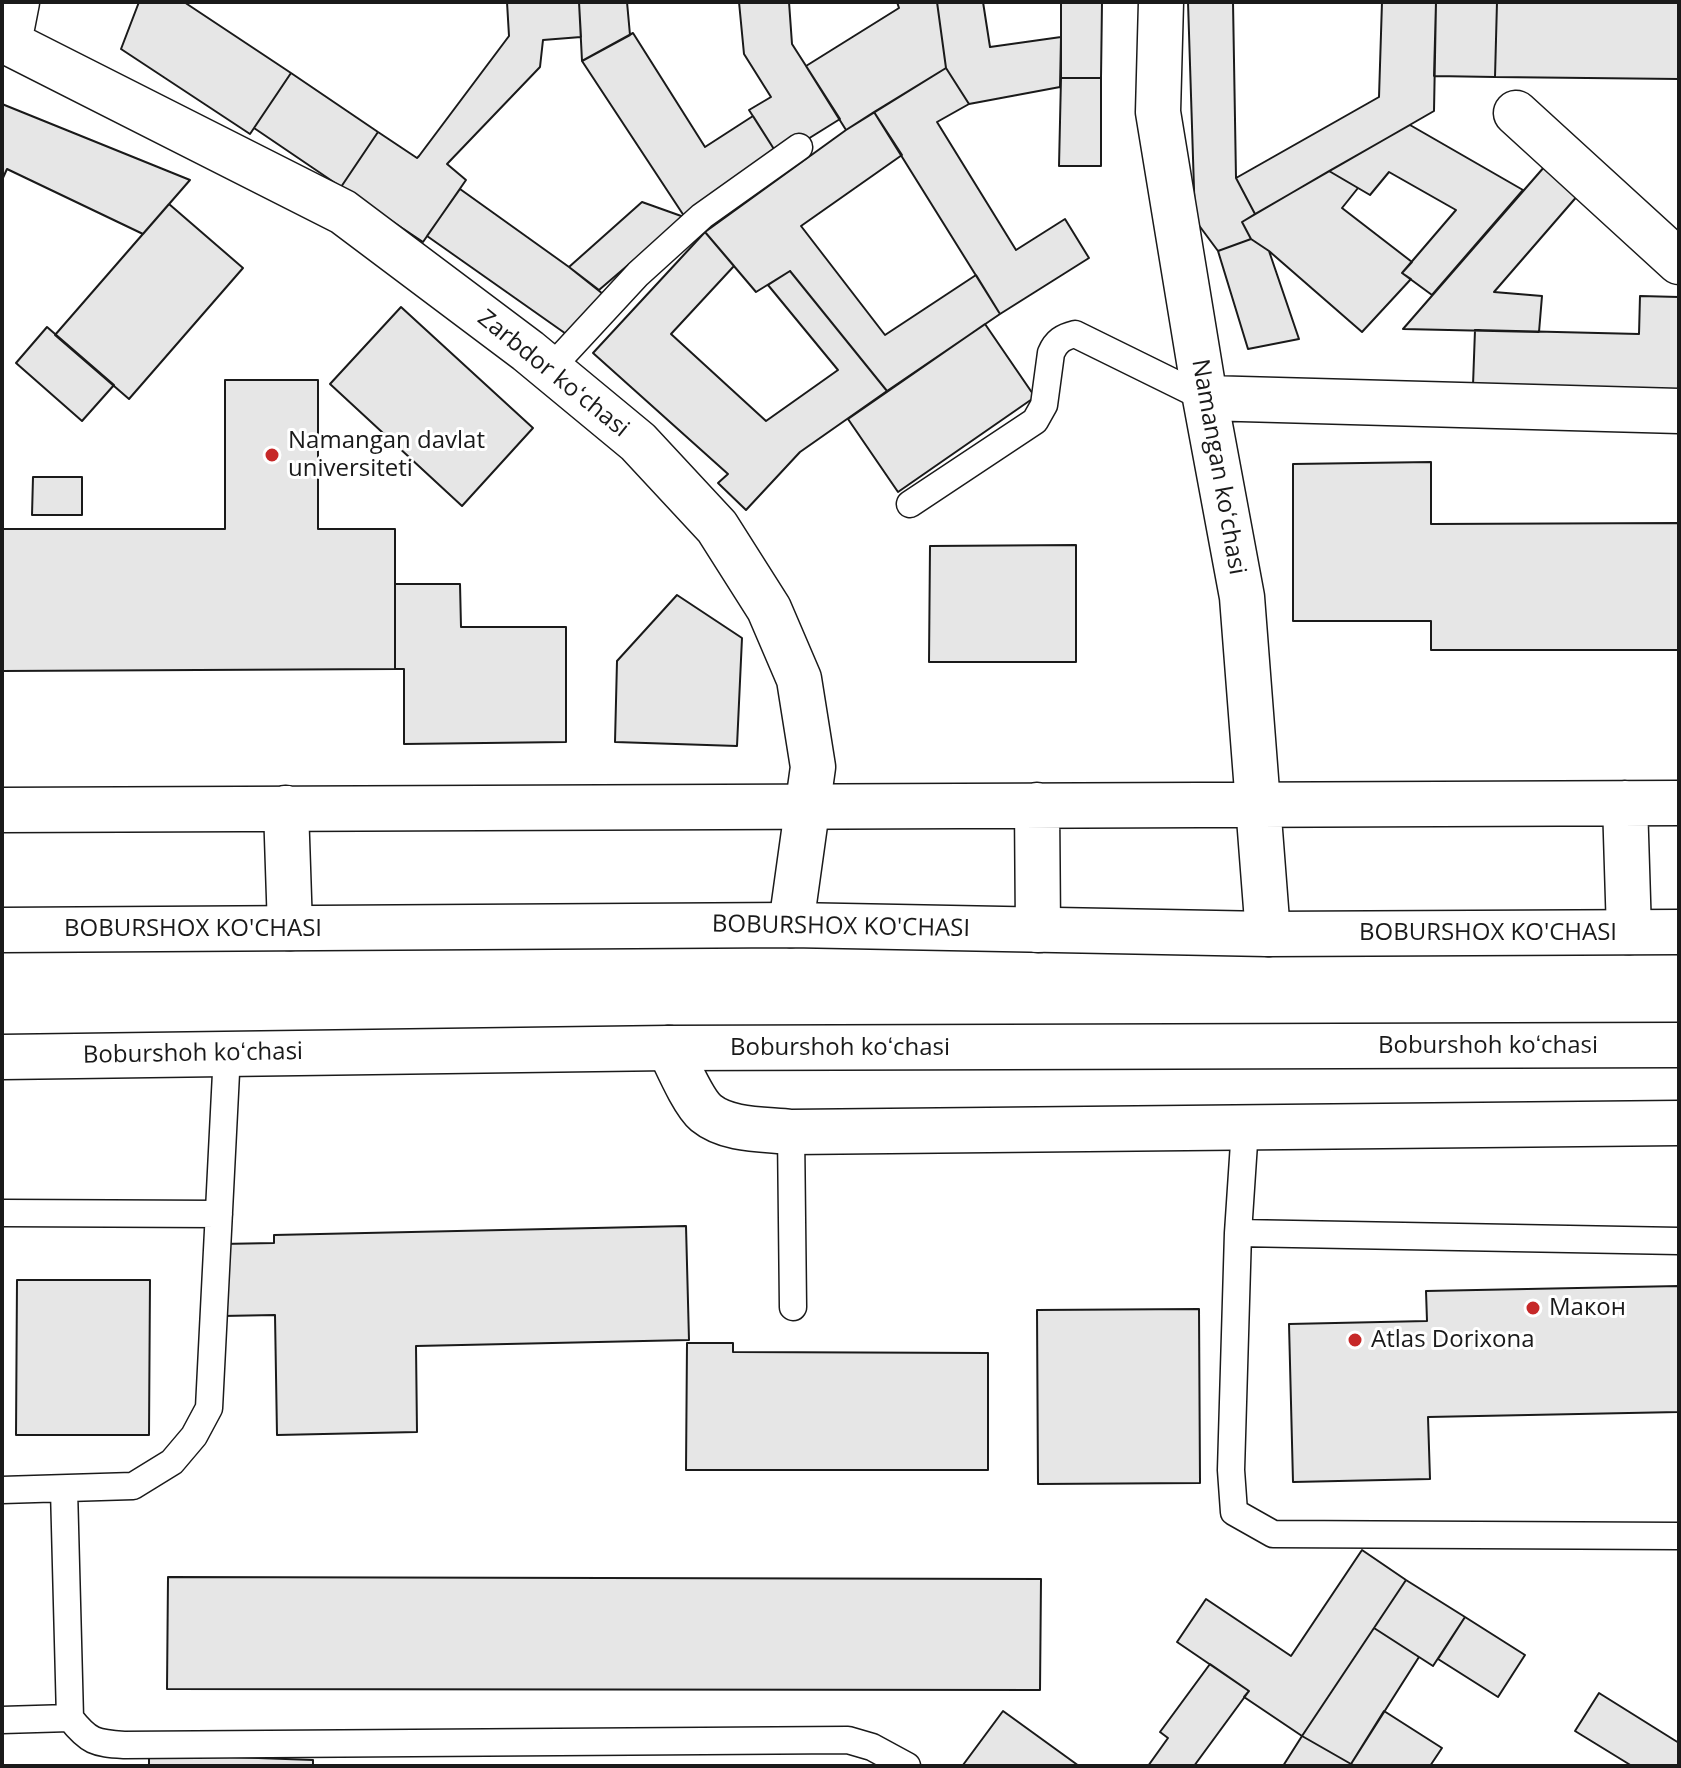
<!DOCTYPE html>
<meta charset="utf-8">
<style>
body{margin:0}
#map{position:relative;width:1681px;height:1768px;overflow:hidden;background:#fff;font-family:"Open Sans",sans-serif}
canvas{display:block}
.frame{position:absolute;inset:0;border:4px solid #1a1a1a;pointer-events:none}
</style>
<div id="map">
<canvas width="1681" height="1768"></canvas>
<div class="frame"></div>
</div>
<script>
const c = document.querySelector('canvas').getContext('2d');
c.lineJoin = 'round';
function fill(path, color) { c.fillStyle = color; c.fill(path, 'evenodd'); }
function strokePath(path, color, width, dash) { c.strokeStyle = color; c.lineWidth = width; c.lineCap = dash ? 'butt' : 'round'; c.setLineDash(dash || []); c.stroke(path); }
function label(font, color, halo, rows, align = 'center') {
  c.font = font + ' "Open Sans",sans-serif'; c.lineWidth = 6; c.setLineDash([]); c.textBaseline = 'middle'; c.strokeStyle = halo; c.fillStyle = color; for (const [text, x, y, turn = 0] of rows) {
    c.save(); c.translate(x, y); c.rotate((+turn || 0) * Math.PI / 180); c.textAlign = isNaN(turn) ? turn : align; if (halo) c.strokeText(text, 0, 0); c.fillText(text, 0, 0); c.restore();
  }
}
const building = new Path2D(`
 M139 2H184L291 73 250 134 121 49Z
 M507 2H579L581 37 543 40 540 67 447 164 466 180 423 242 341 187 378 132 417 158 419 156 509 36Z
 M579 2H627L630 35 582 61Z
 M739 2H789L792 44 840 119 779 157 749 110 771 97 744 54Z
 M897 2H937L946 68 846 130 806 66 899 8Z
 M937 2H983L990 47 1061 37 1060 87 969 104 946 68Z
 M1061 2H1102L1101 78H1061Z
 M1188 2H1233L1236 178 1255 214 1242 222 1251 239 1218 251 1195 220Z
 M1382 2H1436L1434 111 1255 214 1236 178 1379 97Z
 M1436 2H1497L1495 77 1434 76Z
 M1497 2H1679V79L1495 77Z
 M633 33 705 147 753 116 779 157 690 225 582 61Z
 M946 68 969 104 937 122 1016 250 1065 219 1089 258 1000 314 874 112Z
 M291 73 378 132 341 187 254 128Z
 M1061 78H1101V166H1059Z
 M2 104 190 180 143 234 7 169 2 180Z
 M874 112 902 155 801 226 885 335 976 275 1000 314 887 391 790 271 756 292 705 232 846 130Z
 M1410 125 1523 190 1432 295 1402 273 1456 210 1389 172 1370 195 1329 171Z
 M1545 166 1579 194 1494 292 1542 296 1539 332 1403 329Z
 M1329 171 1358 188 1342 208 1412 262 1402 273 1411 279 1362 332 1269 251 1251 239 1242 222Z
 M460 189 569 267 608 298 569 336 427 236Z
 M642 202 684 217 599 290 569 267Z
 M169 204 243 268 129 399 55 335Z
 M705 232 734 266 671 334 766 421 838 370 768 285 790 271 887 391 800 452 746 510 718 483 728 474 593 353Z
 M1251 239 1269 251 1299 339 1248 349 1218 251Z
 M1640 296 1679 297V390L1473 385 1475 330 1639 334Z
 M401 307 533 428 462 506 330 384Z
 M985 324 1035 397 898 492 848 419Z
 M47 327 114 385 82 421 16 363Z
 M225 380H318V529H395V669L2 671V529H225Z
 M1431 462V524L1679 523V650H1431V621H1293V464Z
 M33 477H82V515H32Z
 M1076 545V662H929L930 546Z
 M395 584H460L461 627H566V742L404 744V669H395Z
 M677 595 742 638 737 746 615 742 617 661Z
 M686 1226 689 1340 416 1346 417 1432 277 1435 275 1315 222 1316 221 1244 274 1243V1235Z
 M17 1280H150L149 1435H16Z
 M1679 1286V1412L1428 1417 1430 1479 1293 1482 1289 1324 1427 1321 1426 1291Z
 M1199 1309 1200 1483 1038 1484 1037 1310Z
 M687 1343H733V1352L988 1353V1470H686Z
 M1362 1550 1406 1580 1302 1736 1244 1697 1249 1691 1177 1642 1206 1599 1291 1656Z
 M168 1577 1041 1579 1040 1690 167 1689Z
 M1406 1580 1465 1617 1433 1666 1374 1628Z
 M1465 1617 1525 1655 1498 1697 1438 1659Z
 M1374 1628 1419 1657 1351 1764 1302 1736Z
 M1210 1664 1249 1691 1194 1766H1148L1168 1738 1160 1732Z
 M1599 1693 1679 1743V1766H1632L1575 1731Z
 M1003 1711 1079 1766 963 1765Z
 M1384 1711 1442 1748 1430 1766H1355L1351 1764Z
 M1302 1736 1351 1764 1355 1766H1283Z
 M149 1754 313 1760V1766H149Z`);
const service = new Path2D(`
 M550 369 638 274 702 216 799 147
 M910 504 1035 421 1044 405 1051 353C1056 341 1063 337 1075 334L1205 398
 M1245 1128 1238 1233 1231 1470 1234 1512 1273 1534 1679 1536
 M791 1132 793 1307
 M2 1213 219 1214
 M1238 1233 1679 1241
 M64 1489 70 1718C89 1742 95 1743 124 1745L848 1740 872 1747 907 1766
 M2 1490 133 1486 172 1462 194 1436 209 1408 227 1053
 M2 1720 70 1718`);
const minor = new Path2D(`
 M1161 2 1158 112 1205 398 1242 597 1268 934
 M1516 113 1679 262
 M1205 398 1679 411
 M1625 803 1629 932
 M1037 805 1038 930
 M286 808 290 928
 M2 810 1679 803
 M669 1048C677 1064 693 1102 706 1113 728 1131 764 1129 791 1132L1679 1123`);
const tertiary = new Path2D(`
 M2 41 9 43 343 212 528 351 638 442 717 527 769 609 799 679 813 767 791 925
 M9 43 17 2`);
const primary = new Path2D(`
 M2 930 791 925 1268 934 1679 932
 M2 1057 669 1048 1679 1045`);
const markers = [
 [272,455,8,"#c62828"],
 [1533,1308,8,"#c62828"],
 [1355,1340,8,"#c62828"]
];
const streetNames = [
 ["Zarbdor koʻchasi",553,374,39],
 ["Namangan koʻchasi",1218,467,80],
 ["BOBURSHOX KO'CHASI",841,927,1],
 ["BOBURSHOX KO'CHASI",193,929],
 ["BOBURSHOX KO'CHASI",1488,933],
 ["Boburshoh koʻchasi",1488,1046],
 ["Boburshoh koʻchasi",840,1048],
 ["Boburshoh koʻchasi",193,1054,-1]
];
const poiNames = [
 ["Namangan davlat",288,441],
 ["universiteti",288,469],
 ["Макон",1549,1308],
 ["Atlas Dorixona",1371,1340]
];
fill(building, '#e6e6e6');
strokePath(building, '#1a1a1a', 2);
strokePath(service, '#1a1a1a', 29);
strokePath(minor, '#1a1a1a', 47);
strokePath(tertiary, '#1a1a1a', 47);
strokePath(primary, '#1a1a1a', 47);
strokePath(service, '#fff', 26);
strokePath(minor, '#fff', 44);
strokePath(tertiary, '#fff', 44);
strokePath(primary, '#fff', 44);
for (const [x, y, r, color] of markers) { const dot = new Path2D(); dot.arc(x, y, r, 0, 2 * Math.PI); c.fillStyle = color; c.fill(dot); strokePath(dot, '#fff', 3); }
label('24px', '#1a1a1a', '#fff', streetNames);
label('24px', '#1a1a1a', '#fff', poiNames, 'left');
</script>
